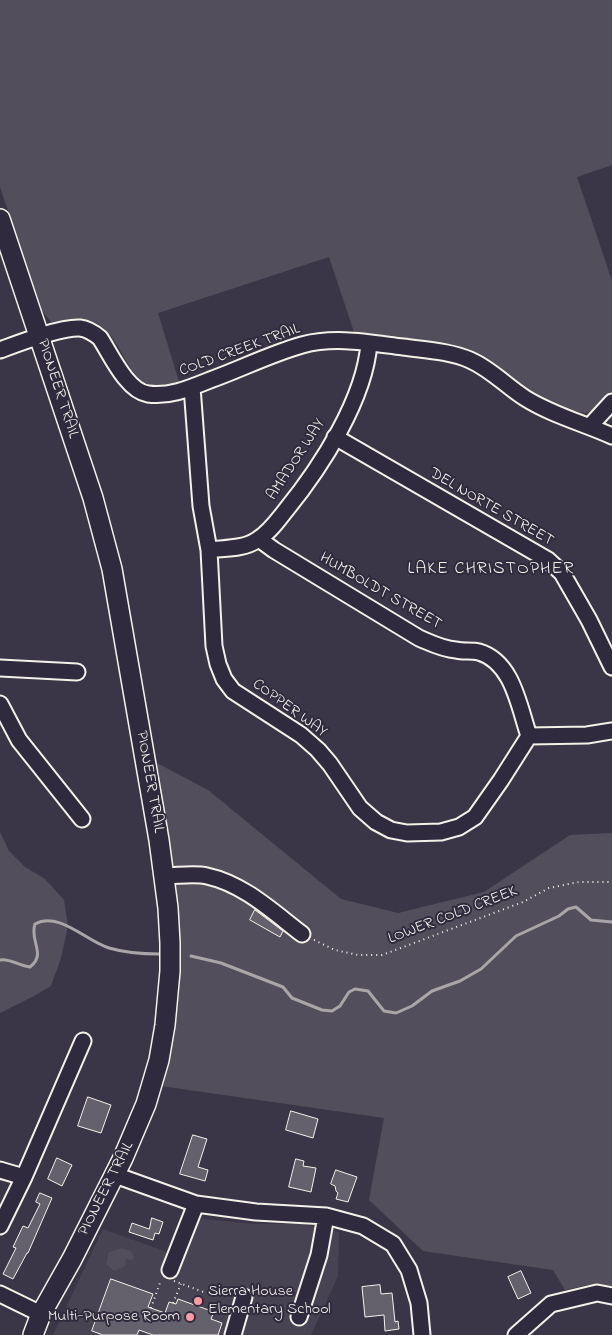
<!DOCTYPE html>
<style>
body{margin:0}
canvas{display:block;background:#3b3647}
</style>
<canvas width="612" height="1335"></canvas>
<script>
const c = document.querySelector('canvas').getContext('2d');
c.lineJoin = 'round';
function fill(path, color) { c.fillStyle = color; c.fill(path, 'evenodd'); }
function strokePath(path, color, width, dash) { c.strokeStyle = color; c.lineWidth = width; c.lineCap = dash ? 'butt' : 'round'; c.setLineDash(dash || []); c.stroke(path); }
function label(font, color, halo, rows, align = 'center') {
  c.font = font + ' "Indie Flower",sans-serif'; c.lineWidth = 4; c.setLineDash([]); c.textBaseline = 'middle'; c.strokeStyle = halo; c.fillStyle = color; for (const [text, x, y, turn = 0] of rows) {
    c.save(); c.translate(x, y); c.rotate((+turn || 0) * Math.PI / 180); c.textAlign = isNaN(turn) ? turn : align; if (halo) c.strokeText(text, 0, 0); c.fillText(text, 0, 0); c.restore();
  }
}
const built = new Path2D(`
 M203 1219 253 1224H302L339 1232 338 1276 311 1335H53L103 1229 167 1252 179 1221Z`);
const green = new Path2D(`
 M0 0H612V165L577 177 612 281V395L604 404 594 410 586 413 568 410 534 394 481 356 455 346 355 335 329 257 158 313 180 385C171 387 159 390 150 387 126 378 119 330 93 322 79 317 65 322 51 322L43 312 0 187Z
 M157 763 208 790 341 899 398 913 484 892 570 835 612 833V1286L587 1285 565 1290 553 1270 423 1251 369 1200 384 1118 161 1086C170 1049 179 1011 179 972 179 903 166 832 157 763Z
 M0 832 9 851 25 867 45 879 64 900 68 926 61 958 51 986 32 997 0 1013Z
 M122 1248 131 1251 134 1256 133 1260 126 1259 125 1266 114 1271 106 1264 109 1252Z`);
const stream = new Path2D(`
 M191 956 221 963 283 987 292 998 322 1010 332 1011 340 1006 349 992 355 989 368 991 384 1011 396 1013 412 1006 432 991 460 981 481 969 516 936 559 916 568 909 576 907 591 920 612 922
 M0 960C10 958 19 966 30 967 47 954 29 941 35 924 59 911 86 941 109 948 126 953 142 954 159 954`);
const building = new Path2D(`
 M255 910 283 931 280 937 250 920Z
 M88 1097 111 1105 101 1133 78 1126Z
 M291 1111 318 1119 313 1138 286 1130Z
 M193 1135 207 1139 198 1167 208 1170 205 1181 180 1174Z
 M57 1158 72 1165 62 1186 48 1179Z
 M296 1159 304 1161 303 1166 316 1168 311 1192 289 1187Z
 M336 1170 357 1177 348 1202 336 1199 338 1193 336 1191 335 1186 331 1184Z
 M40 1193 52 1198 28 1253H27L13 1279 3 1274 16 1248 13 1247 23 1226 28 1228 40 1204 36 1202Z
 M152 1218 163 1222 159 1234 155 1233 153 1240 129 1232 132 1223 149 1229Z
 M521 1271 531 1293 518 1299 508 1277Z
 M111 1279 153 1294 148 1307 165 1313 169 1302 176 1304 178 1299 214 1312 211 1319 222 1323 218 1335H153L139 1330 137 1335H103L92 1331Z
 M380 1285 381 1294 392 1293 395 1322 398 1321 399 1329 385 1331 384 1315 365 1317 362 1287Z`);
const path = new Path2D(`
 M314 940 335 950 358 955H382L523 902 549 888 579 882H612
 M174 1281 206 1293
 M173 1303 181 1284
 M151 1308 161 1280`);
const minor = new Path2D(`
 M0 350C19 343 60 327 80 328 88 329 94 333 100 338 111 355 127 391 148 394 170 397 190 388 210 380 241 369 270 354 302 345 335 336 370 343 403 347 425 350 449 351 470 360 491 369 506 386 525 398 552 415 583 423 612 436
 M192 387 201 506 209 550 214 646 218 664 224 679 233 691 301 735 318 750 330 764 360 808 376 822 391 830 407 833 441 832 459 827 475 817 501 780 529 736 587 735 612 731
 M590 426 612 402
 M335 437 548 560 562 573 589 620 612 667
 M259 539 274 550 419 638C431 643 442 649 456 650 463 652 472 650 479 652 513 662 519 707 529 736
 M209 550C224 548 244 549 257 540 269 533 278 520 286 510 321 467 365 399 369 343
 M0 668 77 672
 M0 704 19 740 82 819
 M164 876C178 876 194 873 207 876 244 884 273 912 302 934
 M0 1170 24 1177
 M115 1175 196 1204 256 1212 326 1216 363 1226 393 1244 409 1270 419 1303 422 1335
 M0 1226 24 1177 83 1041
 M170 1270 196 1204
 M0 1294 41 1314
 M299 1317 319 1255 326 1216
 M233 1335 244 1297
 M516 1335 551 1304 597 1293 612 1296`);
const major = new Path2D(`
 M0 219 93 498 112 569 159 840 168 908 170 943V971L165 1025 159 1060 146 1104 123 1158 72 1259 41 1314 33 1335`);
const markers = [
 [198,1301,5,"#ff9aa2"],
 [190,1317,5,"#ff9aa2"]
];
const streetNames = [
 ["COLD CREEK TRAIL",240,351,-20],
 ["PIONEER TRAIL",57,389,72],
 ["AMADOR WAY",297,460,-57],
 ["DEL NORTE STREET",491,508,30],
 ["HUMBOLDT STREET",380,592,30],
 ["COPPER WAY",289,709,36],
 ["PIONEER TRAIL",149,782,80],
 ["LOWER COLD CREEK",453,916,-21],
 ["PIONEER TRAIL",107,1189,-63]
];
const poiNames = [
 ["Sierra House",208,1292],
 ["Elementary School",208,1310],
 ["Multi-Purpose Room",180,1317,"right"]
];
const neighbourhoodNames = [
 ["LAKE CHRISTOPHER",491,570]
];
fill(built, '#484352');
fill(green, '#534e5c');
strokePath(stream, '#aaa6a7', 3);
fill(building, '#65616c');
strokePath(building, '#f4f1e8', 1);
strokePath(minor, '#f4f1e8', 19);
strokePath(major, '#f4f1e8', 22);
strokePath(path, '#f4f1e8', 2, [1, 4]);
strokePath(minor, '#2f2a3d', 15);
strokePath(major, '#2f2a3d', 19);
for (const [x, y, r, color] of markers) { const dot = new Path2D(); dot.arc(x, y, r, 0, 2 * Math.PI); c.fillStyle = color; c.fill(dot); strokePath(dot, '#2f2a3d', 2); }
label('16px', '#f4f1e8', '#2f2a3d', streetNames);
label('16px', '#f4f1e8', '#2f2a3d', poiNames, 'left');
c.letterSpacing = '1px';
label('18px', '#f4f1e8', '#2f2a3d', neighbourhoodNames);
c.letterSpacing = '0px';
</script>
